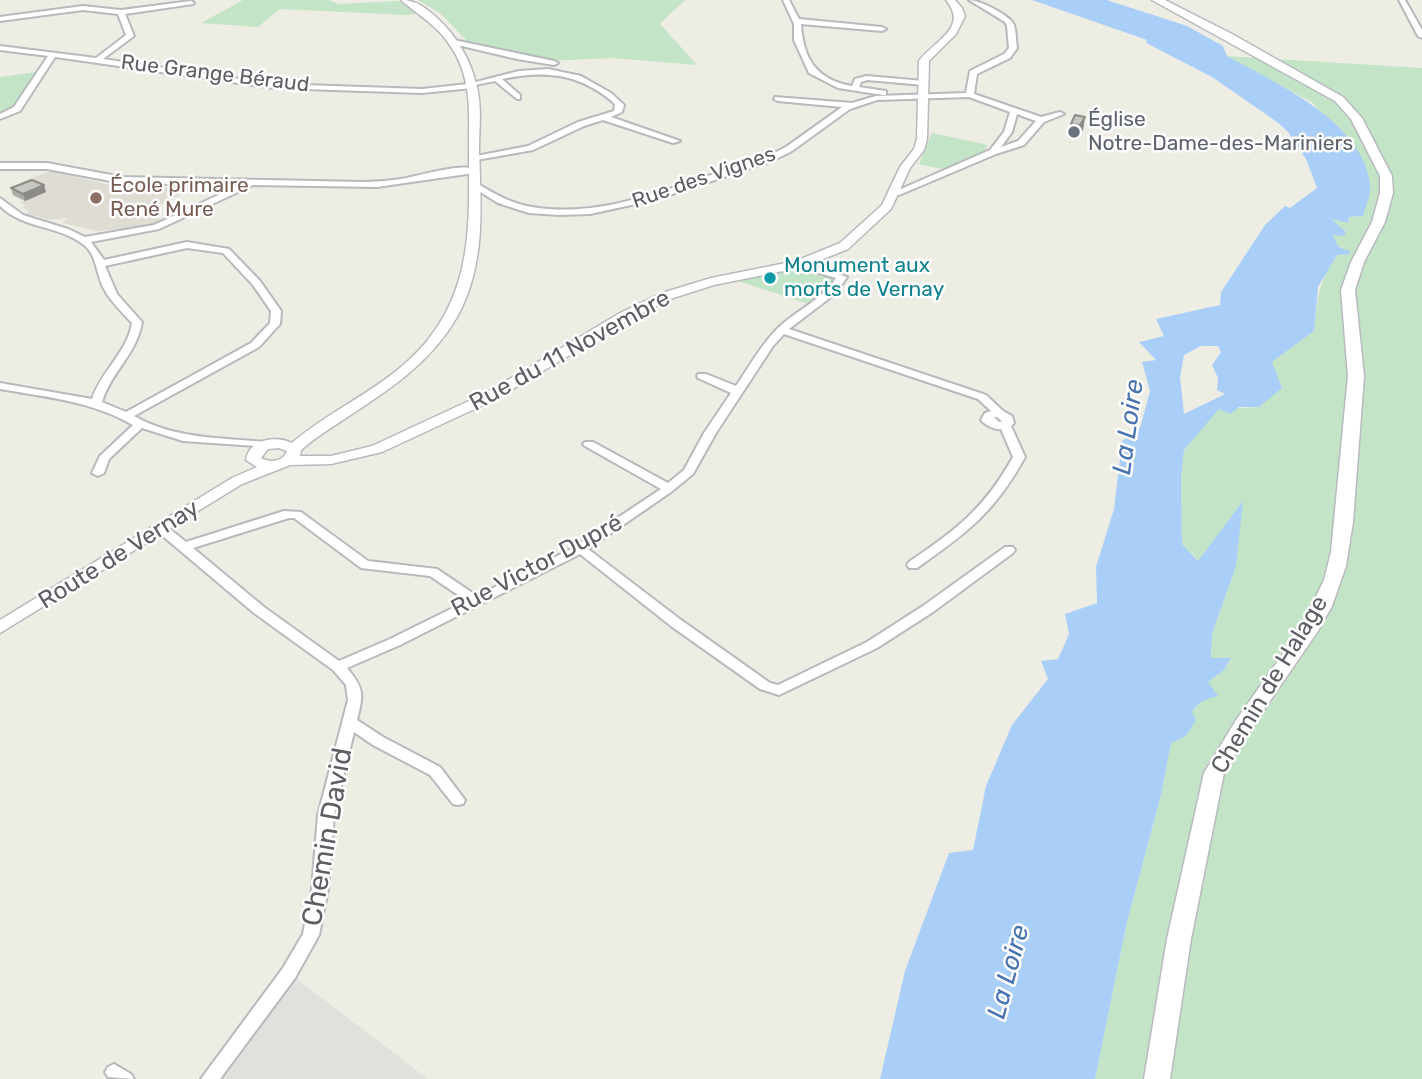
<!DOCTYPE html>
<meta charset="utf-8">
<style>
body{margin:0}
canvas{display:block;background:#eeede4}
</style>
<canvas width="1422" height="1079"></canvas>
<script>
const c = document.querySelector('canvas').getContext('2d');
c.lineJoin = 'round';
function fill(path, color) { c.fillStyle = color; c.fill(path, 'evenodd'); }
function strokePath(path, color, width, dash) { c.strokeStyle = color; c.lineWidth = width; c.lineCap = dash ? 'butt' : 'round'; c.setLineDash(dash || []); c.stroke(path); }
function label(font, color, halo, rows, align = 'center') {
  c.font = font + ' Rubik,sans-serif'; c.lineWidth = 5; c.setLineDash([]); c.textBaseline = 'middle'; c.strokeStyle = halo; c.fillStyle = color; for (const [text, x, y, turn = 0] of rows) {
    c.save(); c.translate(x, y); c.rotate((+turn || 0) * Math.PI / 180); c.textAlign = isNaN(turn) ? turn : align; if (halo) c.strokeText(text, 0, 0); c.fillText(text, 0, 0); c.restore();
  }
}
const industrial = new Path2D(`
 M289 973 428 1079H210Z`);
const education = new Path2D(`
 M51 171 114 186 189 187 190 190 142 213 164 220 153 226 98 231 62 223 68 218 47 220 38 216H31L27 214 29 210 23 208 25 205 20 203 24 200 13 195 32 187 21 182Z`);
const green = new Path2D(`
 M243 0H328L339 4 398 1 419 13 406 15 280 9 258 27 201 23Z
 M418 0H685L660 24 697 65 613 58 546 61 469 43 441 14Z
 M1227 56 1422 68V1079H1095L1127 922 1161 795 1171 743 1192 711 1204 699 1208 682 1224 670 1231 658 1211 659 1212 634 1236 566 1242 503 1199 561 1182 544 1181 477 1184 449 1219 409 1259 407 1272 362 1314 331C1317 299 1318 282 1337 255L1350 254 1335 243 1330 219 1349 222 1348 217 1363 216 1370 187 1313 103Z
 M37 72 12 110 0 115V77Z
 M932 133 988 145 985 150 989 151 946 170 919 164Z
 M801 267 837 278 829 291 812 305 735 280Z`);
const water = new Path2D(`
 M1032 0H1107L1187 26 1223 46 1227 56C1276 83 1364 122 1370 185 1371 196 1366 205 1363 216L1348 217 1349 223 1331 219 1346 232 1344 236 1333 235C1336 244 1339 249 1350 251V254L1337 255 1318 287 1314 331 1272 362 1282 388 1259 407H1239L1230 414 1219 409 1184 450 1181 477 1182 544 1198 561 1243 501 1236 566 1212 634 1211 658H1231L1224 670 1208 682 1218 696C1206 699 1199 701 1192 712L1196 720 1186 736 1171 743 1161 795 1127 922 1095 1079H880L905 971 949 853 973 850 986 786 1012 725 1048 679 1041 661 1058 659 1069 634 1065 614 1097 603 1096 567 1114 509 1122 441 1140 428 1150 391 1142 362 1156 360 1139 342 1164 336 1156 319 1220 305 1221 292 1265 225 1285 206 1290 208 1317 188 1306 159 1288 132 1277 122 1212 77 1146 43 1147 40ZM1201 346H1218L1221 352 1212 365 1218 378 1217 390 1225 394 1184 414 1180 377 1184 355Z`);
const minor = new Path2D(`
 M783 0H789L799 19 882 27 886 29 882 31 801 24C803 58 816 80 852 86L855 79 866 76 924 81 928 83 924 85 867 80 861 82 859 87 886 91V95H883L838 88 809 73 794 40V24Z
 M969 0C979 0 1010 15 1014 25 1016 31 1016 41 1017 48L1010 58 977 74 974 94 1041 117 1060 112 1064 114 1044 122 1024 145 996 154 899 195 892 193 990 150 1004 132 1010 112 969 97 877 100 850 109 792 151 772 161 654 200 590 214 559 215 529 213 498 203 471 186 478 184C495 194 512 204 532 207 591 217 649 196 705 177 725 170 746 165 766 157L786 147 842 107 778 101 774 99 775 97 852 103 876 96 966 93 970 71 1004 54 1009 48 1007 26 1005 22ZM1017 114 1036 121 1018 141 1001 147 1012 132Z
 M1399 0H1405L1422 30V38L1418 36Z
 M191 1 194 3 193 4 125 14 134 36 103 59 274 84 422 89 468 84 519 71 548 69 581 76 611 93 624 105 622 112 611 117 680 141 673 143 603 120 584 126 533 150 471 161V157L528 146 578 122 614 111 615 104C580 73 545 70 502 79L520 95V99H517L495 81 475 85 472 88 422 93 274 88 55 57 20 111 0 119V114L14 107 48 56 0 50V46L96 58 126 35 118 14 83 10 0 21V17L83 6 121 10Z
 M449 39 554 61 558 63 554 65 517 59 449 43Z
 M0 163H47L122 177 362 182C375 182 388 181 401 179 419 176 464 162 478 170L474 173 377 187 253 185 159 229 91 242 104 260 187 242 229 249 260 281 281 311 280 324 259 347 134 416C174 439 222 438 267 442L273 445 271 447 183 441 142 428 109 459 104 473 98 476 92 473 100 456 133 425C92 401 46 397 0 389V383L92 399C101 371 127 353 132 323 122 312 111 302 104 289 96 274 97 255 84 245 59 225 23 229 0 206V198L23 215 68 229 85 237 154 225 240 185 122 183 47 169H0ZM187 248 223 253 253 285 271 311 270 323 251 343 126 412 102 402C111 372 137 354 142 322L117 294 105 266Z
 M799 261 847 277 835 294 789 329 986 395 1003 411 1012 416 1014 423 1011 426 1025 457C995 512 968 532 917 568H909L907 565 909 562C956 530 985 508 1013 457L1001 429C995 430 985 425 981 420L985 413 991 411 978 399 784 334 773 346 716 433 693 474 671 492 588 549 681 620 770 683 778 685 867 642 923 606 1005 547H1013L1015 550 1013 553 933 612 877 648 779 695 760 689 671 626 580 554 400 645 347 668C365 689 363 695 357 720L383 737 440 767 465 800 463 804 458 805 453 804 430 775 373 745 354 732 334 815 328 889 319 935 295 978 220 1079H201L283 968 303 934 312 889 318 815 348 700 346 685 333 670 254 613 158 532 156 529 158 526H166L186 542 284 511 301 512 368 561 437 569 477 596 571 549 661 489 585 446 583 444 585 442H593L668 483 684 470 704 433 731 393 698 378 697 376 698 374H706L736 386C749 367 761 345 778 328 797 310 822 300 836 278L796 266 794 264ZM994 417H997L1002 421 999 422ZM289 518H294L361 568 430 576 467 601 390 639 339 661 264 607 193 548Z
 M114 1064 131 1074 134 1079 108 1077 105 1072 108 1067Z`);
const tertiary = new Path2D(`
 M401 0C416 0 426 8 437 18 457 36 471 61 477 87 482 108 479 129 479 151 481 208 486 265 457 317 423 376 365 403 312 441L301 450 300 456H331L372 446 486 393 620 313 662 293 711 278 796 261 840 243 882 205 900 167 914 149 917 139 919 61C935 40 969 28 946 0H955L962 8 965 16 956 34 929 61 927 139 924 150 910 168 891 209 848 249 803 267 714 285 670 299 630 319 496 399 382 452 331 464 290 465 242 484 0 633V620L232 478 257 467 246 460C249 439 276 435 292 443 336 405 388 388 427 341 474 283 469 218 469 149 469 116 472 86 456 55 441 27 423 19 401 0ZM279 448 287 451C283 462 270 463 261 458L268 449Z`);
const secondary = new Path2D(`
 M1152 0H1165L1232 34 1343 97 1362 118 1392 176 1393 193 1385 222 1364 262 1355 290 1364 376 1353 522 1346 566 1332 606 1318 631 1250 730 1224 773 1191 939 1170 1079H1144L1167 939 1204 773 1236 720 1300 630 1324 580 1331 552 1348 376 1341 290 1351 262 1372 222 1380 193V176L1351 119 1335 101Z`);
const wall = new Path2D(`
 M1085 117 1083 130 1078 139 1069 137 1071 124Z
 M11 188 46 192 25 201 13 195Z`);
const shadedWall = new Path2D(`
 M1085 117 1083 130 1078 139 1080 125Z
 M44 185 46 192 25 201 23 194Z`);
const building = new Path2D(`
 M1075 115 1085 117 1080 125 1071 124Z
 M32 180 44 185 23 194 11 188Z`);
const markers = [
 [1074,132,7,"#6b7280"],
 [96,198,7,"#8d6e63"],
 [770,278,7,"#0f9aa8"]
];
const farStreetnames = [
 ["Rue Grange Béraud",215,74,7],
 ["Rue des Vignes",704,178,-19]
];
const farWorshipnames = [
 ["Église",1088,120],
 ["Notre-Dame-des-Mariniers",1088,144]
];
const farEducationnames = [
 ["École primaire",110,186],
 ["René Mure",110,210]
];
const farCulturenames = [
 ["Monument aux",784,266],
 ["morts de Vernay",784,290]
];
const streetNames = [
 ["Rue du 11 Novembre",570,351,-29],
 ["Route de Vernay",119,555,-32],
 ["Rue Victor Dupré",537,566,-28],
 ["Chemin de Halage",1270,685,-59]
];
const waterNames = [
 ["La Loire",1129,427,-82],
 ["La Loire",1009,972,-75]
];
const nearStreetnames = [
 ["Chemin David",328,837,-80]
];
fill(industrial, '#e2e0dc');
fill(education, '#dedcd3');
fill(green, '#c3e4c6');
fill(water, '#a9cff9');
strokePath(minor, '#b7b9bd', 4);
strokePath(tertiary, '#b7b9bd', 3);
strokePath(secondary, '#b8babf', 3);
fill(minor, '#fff');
fill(tertiary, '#fff');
fill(secondary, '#fff');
fill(wall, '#adaba7');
fill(shadedWall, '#8d8b88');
fill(building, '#c9c7c2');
strokePath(building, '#8d8b88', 2);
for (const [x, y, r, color] of markers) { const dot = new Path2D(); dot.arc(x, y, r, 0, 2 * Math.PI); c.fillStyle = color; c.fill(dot); strokePath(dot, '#fff', 2.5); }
label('21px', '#5c5f64', '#fff', farStreetnames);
label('21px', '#5b616d', '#fff', farWorshipnames, 'left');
label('21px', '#785e54', '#fff', farEducationnames, 'left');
label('21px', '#0d838f', '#fff', farCulturenames, 'left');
label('24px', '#5c5f64', '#fff', streetNames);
label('italic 26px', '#4a73b2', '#fff', waterNames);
label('28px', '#5c5f64', '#fff', nearStreetnames);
</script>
